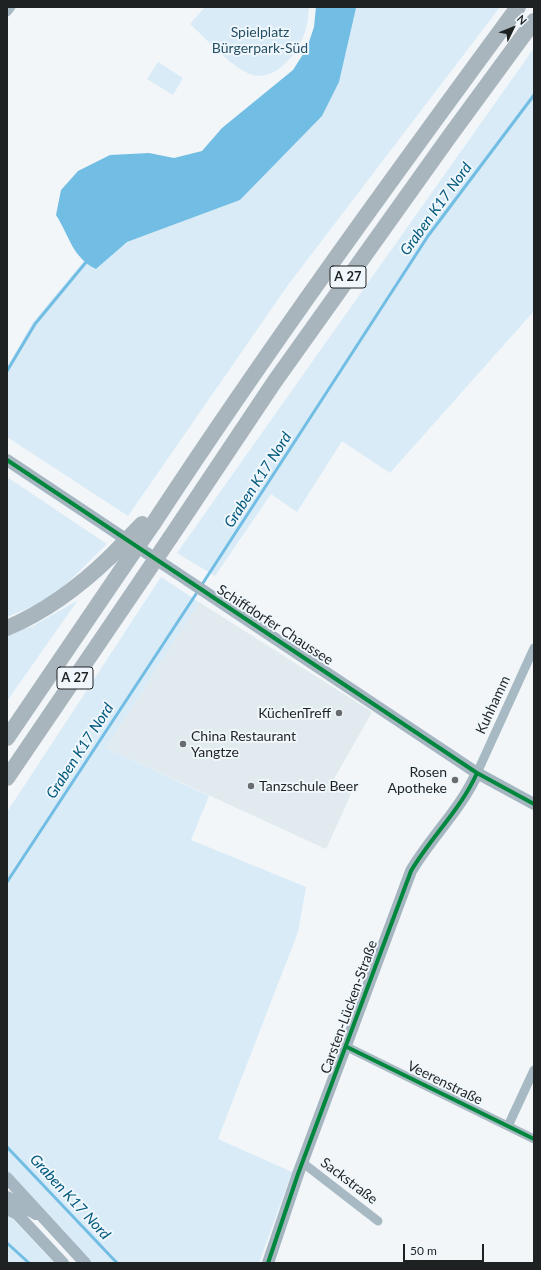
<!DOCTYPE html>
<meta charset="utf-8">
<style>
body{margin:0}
#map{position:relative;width:541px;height:1270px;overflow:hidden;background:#f2f6f9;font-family:Lato,sans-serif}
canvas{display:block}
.frame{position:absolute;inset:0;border:8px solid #1f2223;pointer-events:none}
.north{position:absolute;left:493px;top:8px;width:40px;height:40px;-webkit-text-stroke:3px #eff7fc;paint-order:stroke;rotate:47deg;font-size:11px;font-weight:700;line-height:16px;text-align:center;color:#1f2223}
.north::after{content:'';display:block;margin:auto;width:14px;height:18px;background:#1f2223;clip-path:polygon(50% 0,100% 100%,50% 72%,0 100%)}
.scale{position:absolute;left:403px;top:1244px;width:81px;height:18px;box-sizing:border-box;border:2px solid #1f2223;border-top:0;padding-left:5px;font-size:12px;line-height:14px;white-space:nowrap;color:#1f2223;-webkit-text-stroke:3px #eff7fc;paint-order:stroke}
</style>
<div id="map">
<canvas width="541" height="1270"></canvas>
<div class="frame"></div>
<div class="north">N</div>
<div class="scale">50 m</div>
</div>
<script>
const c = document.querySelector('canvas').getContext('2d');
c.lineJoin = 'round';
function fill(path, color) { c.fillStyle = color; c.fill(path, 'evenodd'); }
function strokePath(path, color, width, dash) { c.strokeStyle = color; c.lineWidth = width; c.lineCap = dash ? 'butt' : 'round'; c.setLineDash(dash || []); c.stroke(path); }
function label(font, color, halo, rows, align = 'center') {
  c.font = font + ' Lato,sans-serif'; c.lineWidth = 4; c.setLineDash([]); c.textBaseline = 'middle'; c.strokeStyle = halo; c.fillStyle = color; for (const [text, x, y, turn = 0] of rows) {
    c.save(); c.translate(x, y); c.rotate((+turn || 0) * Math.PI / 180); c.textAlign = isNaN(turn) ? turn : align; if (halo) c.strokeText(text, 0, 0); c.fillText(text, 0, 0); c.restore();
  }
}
const built = new Path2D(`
 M199 602 372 712 330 786 351 794 326 849 106 748Z`);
const green = new Path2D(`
 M205 7H309C308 14 308 22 306 28 301 51 275 84 250 74 230 66 207 39 190 24Z
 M356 7H500L288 285 128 516 7 437V367L33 322 84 261 96 269 127 242 240 200 322 116 339 82Z
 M534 48V311L390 473 342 441 297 512 271 494 215 576 177 553Z
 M158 62 183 78 173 95 147 79Z
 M7 477 107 544 63 587 38 604 7 617Z
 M161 577 199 602 106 748 209 796 191 840 306 887 298 932 218 1139 292 1172 259 1263H90L7 1173V812Z
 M78 600 7 701V635L33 626Z
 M7 1216 12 1218 54 1263H7Z`);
const water = new Path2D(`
 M316 7 356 8 339 82 322 116 240 200 127 242 96 269C72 257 70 237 56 215L61 190 78 171 110 155 149 153 174 158 202 151 222 128 293 70 307 48 314 27Z`);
const stream = new Path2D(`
 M7 371 35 324 87 261
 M201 586 428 236 534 95
 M7 882 198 591
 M7 1147 117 1263
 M7 1243 29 1263`);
const street = new Path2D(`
 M7 12 11 7
 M477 773 534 648
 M347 1047 534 1139
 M508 1126 534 1070
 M303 1163 378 1221`);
const secondary = new Path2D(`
 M7 460 477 773 534 804
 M7 1178 85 1263
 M7 1197 36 1214
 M7 1209 17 1214 63 1263
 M268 1263 298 1174 411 871C431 837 461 809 477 773`);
const highway = new Path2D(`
 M153 524C269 347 393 177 518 7
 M170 538 275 381 449 137 534 21
 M7 628C47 611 79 587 110 557
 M7 738 124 566
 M7 778 143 578`);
const highwayBridge = new Path2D(`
 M110 557 142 524
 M124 566 153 524
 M143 578 170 538`);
const cycleway = new Path2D(`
 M7 460 477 773 534 804
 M347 1047 534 1139
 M268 1263 298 1174 411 871C431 837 461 809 477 773`);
const markers = [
 [339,713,4,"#696c6e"],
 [183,744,4,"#696c6e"],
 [455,780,4,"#696c6e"],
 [251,786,4,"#696c6e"]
];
const shields = [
 [348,277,36],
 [75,678,36]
];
const shieldNames = [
 ["A 27",348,277],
 ["A 27",75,678]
];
const parkNames = [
 ["Spielplatz",260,32],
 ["Bürgerpark-Süd",260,48]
];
const streetNames = [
 ["Schiffdorfer Chaussee",275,625,33],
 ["Kuhhamm",493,705,-65],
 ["Carsten-Lücken-Straße",349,1007,-70],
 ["Veerenstraße",445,1083,26],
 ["Sackstraße",349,1181,37]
];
const poiNames = [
 ["KüchenTreff",331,713],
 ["China Restaurant",191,736,"left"],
 ["Yangtze",191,752,"left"],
 ["Rosen",447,772],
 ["Apotheke",447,788],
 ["Tanzschule Beer",259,786,"left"]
];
const waterNames = [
 ["Graben K17 Nord",436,209,-54],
 ["Graben K17 Nord",258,480,-57],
 ["Graben K17 Nord",80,751,-57],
 ["Graben K17 Nord",70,1197,47]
];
fill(built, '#e0eaef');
fill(green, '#d8ebf7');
fill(water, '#72bde3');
strokePath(stream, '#72bde3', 3);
strokePath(street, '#a7b9c2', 9);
strokePath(secondary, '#a6b6c0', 12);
strokePath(highway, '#a9b5bd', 16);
strokePath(highwayBridge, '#a9b5bd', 16);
strokePath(cycleway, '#00873e', 4);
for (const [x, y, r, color] of markers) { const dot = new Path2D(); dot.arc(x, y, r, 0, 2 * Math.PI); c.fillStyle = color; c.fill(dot); strokePath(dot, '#eff7fc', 1.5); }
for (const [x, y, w] of shields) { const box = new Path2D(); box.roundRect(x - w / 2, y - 11, w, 22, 3); c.fillStyle = '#eff7fc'; c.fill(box); strokePath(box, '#1f2223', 1); }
label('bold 13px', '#1f2223', null, shieldNames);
label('14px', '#255066', '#eff7fc', parkNames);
label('14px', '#1f2223', '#eff7fc', streetNames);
label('14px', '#1f2223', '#eff7fc', poiNames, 'right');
label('italic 15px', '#02597c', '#eff7fc', waterNames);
</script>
